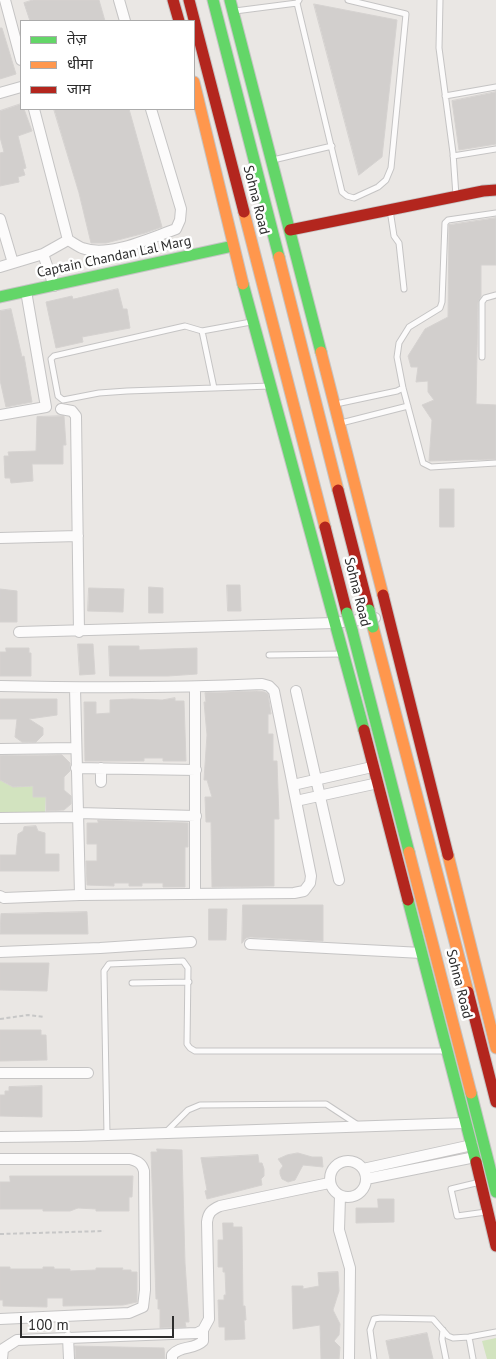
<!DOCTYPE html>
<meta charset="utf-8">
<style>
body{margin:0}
#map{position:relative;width:496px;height:1359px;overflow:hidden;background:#eae7e4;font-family:"PT Sans","Noto Sans Devanagari",sans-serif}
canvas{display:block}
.legend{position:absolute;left:20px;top:20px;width:175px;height:90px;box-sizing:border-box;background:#fff;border:1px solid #ababab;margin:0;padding:6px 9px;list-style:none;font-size:15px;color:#2d2d2d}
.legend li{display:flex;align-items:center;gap:10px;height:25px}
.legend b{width:25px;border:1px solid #ababab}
.scale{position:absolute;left:20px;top:1316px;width:154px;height:22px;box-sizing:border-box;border:2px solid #2d2d2d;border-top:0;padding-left:6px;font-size:15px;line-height:18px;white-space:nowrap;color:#2d2d2d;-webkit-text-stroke:4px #fff;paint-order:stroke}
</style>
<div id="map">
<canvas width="496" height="1359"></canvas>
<ul class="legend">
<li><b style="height:6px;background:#63d668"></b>तेज़</li>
<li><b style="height:6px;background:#ff974d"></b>धीमा</li>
<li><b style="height:6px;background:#b3261e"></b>जाम</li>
</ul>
<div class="scale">100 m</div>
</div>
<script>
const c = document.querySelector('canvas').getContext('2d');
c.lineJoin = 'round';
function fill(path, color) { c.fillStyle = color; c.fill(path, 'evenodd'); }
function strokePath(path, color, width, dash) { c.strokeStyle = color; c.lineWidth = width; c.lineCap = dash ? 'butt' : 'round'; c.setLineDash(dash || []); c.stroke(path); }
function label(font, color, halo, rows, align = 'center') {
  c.font = font + ' "PT Sans",sans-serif'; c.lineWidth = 5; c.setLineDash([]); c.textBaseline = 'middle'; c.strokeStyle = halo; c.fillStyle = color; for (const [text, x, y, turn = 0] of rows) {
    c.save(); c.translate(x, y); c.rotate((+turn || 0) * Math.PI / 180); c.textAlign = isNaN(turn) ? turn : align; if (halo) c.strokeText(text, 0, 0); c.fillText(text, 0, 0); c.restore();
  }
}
const green = new Path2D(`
 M0 780 13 787 33 786 34 797H46L45 813H0Z
 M496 1338V1359H487L482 1341Z`);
const building = new Path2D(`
 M33 0H99L105 21H30L24 3Z
 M314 4 397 20 382 157 359 175Z
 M0 28H2L16 74 0 79Z
 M496 92V144L459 150 452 101Z
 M21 104V109H24L32 131 18 136 26 168 23 169 25 175 18 177 19 182 0 186V153L4 152 0 137V111Z
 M54 109H129L162 227 145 233 106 243H91L79 193Z
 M496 218V265H481V297L478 302 476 404 496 405V459L429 461 432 420 422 405 434 400 428 392V381L416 382 418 367H411L408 356 425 329 448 317 449 225Z
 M118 289 123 309H127L130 328 82 337 83 342 56 348 46 302 72 296 73 299Z
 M11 309 22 357 24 356 32 402 6 407 0 380V311Z
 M64 416 66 445H63V464H32L33 481 11 483 10 478H5L4 456H9L8 452 36 451 37 417Z
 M440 489H454V527H440Z
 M227 585H240L241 611H228Z
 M149 587 163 588V613H149Z
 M89 588 124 589 123 612 88 611Z
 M0 589 17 591V622H0Z
 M78 644H93L95 674 80 675Z
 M109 646H139V650L197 648V674L168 676H110Z
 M6 648H29V653H31V676H0V652H6Z
 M257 691 265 692 268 694 271 714H268V734H273V761H277L279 819H274V886L212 887 211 822H206L205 797H212L207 780H204L207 735 204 702H206L205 693Z
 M175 698V701H184L186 761H163V758H144V761H85L84 702H96V714L110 713V700L132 699 162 700Z
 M0 699H57V715L29 719 43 728V735L36 742H22L15 737 17 719H0Z
 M62 755 70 763V771L64 777V790L71 796V804L64 810 46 811V797H33V786L13 787 0 780V756Z
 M98 820 188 823V847H185V887H163V883H142V886H129V883H114V886L87 885 86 861H97V844H87V823H98Z
 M36 826 38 831 45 833V854H59V871H0V855H16L18 834 23 831 24 827Z
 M243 905H323V941L250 937 246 938 242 943Z
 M209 909H227L226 940H209Z
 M87 912 88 934H0L1 914Z
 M0 963H49L47 991 0 990Z
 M0 1030H41V1035H46L47 1060 0 1061Z
 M42 1086V1117L0 1116V1095H5V1091H9V1087Z
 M157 1149 182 1150 185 1263 189 1322H185L186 1327 160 1328V1309H158V1299H156L151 1152H157Z
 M298 1153 312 1157H322L323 1167 303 1165 295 1180 288 1182 282 1179 280 1174V1170L283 1166 278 1159 287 1155Z
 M258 1155 259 1163H262L264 1169V1176L261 1179 262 1185 207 1199 205 1191 207 1190 201 1158Z
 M10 1176H133L132 1197H129V1211H96V1209L78 1208 70 1211H43V1209H0V1182H10Z
 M378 1199H394V1222L356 1223V1208H378Z
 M223 1223H233V1227H242L243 1306H245L246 1320H244L245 1339 225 1340V1327H219L218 1300H224V1295H226L225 1272H223V1267H218V1240H223Z
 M0 1267H10V1269H43V1267H54V1269H70V1271L96 1270V1268H123L122 1270H131V1272H137V1302L123 1305 63 1306V1298H47V1307L3 1306V1300H0Z
 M338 1272 339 1291 333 1310 340 1324 339 1335 334 1341 340 1347 339 1359H321L320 1325 293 1329 292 1286H303V1289L319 1286 318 1273Z
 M427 1333 433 1359H390L386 1341Z
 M75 1346 164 1348 165 1359H76Z`);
const path = new Path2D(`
 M0 1019 28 1015 44 1017
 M0 1234 104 1231`);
const lane = new Path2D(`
 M299 0 297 3 342 192 347 196 354 198 378 187 386 180 391 168 406 14 348 0
 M440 0 439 48 453 153 456 196
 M235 11 297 3
 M445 96 496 87
 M453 156 496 149
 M273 160 332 146
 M390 210 394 236 399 243 404 289
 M496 213 448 220 445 223 442 302 440 308 409 327 399 343 397 357 403 388 423 463 431 467 496 463
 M251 322 202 331 185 326 54 356 51 359 58 396 63 400 99 393 127 391 271 386
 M202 331 214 388
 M482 357V302L485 298 496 295
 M336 404 397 391 403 388
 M341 423 408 406
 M269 655 342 654
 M132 983 189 982
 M166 1132 188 1110 200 1105 326 1104 358 1125
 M107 1135 104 971 109 964 183 961 188 968 187 1044 190 1048 195 1051H446
 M480 1182 451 1189 457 1216 486 1212
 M443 1330 442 1339 446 1359
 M469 1337 473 1359
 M374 1359 370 1330 374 1319 381 1318 433 1319 448 1336 453 1338 469 1337 496 1332`);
const street = new Path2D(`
 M5 0 21 60
 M119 0 125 21
 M0 93 21 87
 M34 109 68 240C72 242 77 246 82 248 109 258 150 238 176 229L180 220 181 209 151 109
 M0 219 13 263
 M43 254 54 286
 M0 267 43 254 68 240
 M61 409 72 411 76 416 79 632
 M0 415 46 407 26 291
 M0 538 78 536
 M19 632 334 623 375 618
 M0 686C87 688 175 688 262 684L269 686 274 691 311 876 310 883 304 891 294 893 80 895 4 898 0 896
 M195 687V894
 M75 688 80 895
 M296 691 339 880
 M0 749 76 748
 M76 768 196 770
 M101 768V782
 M293 785 372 767
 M296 801 378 783
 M78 813 196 816
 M0 818 78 817
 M250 944 422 953
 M0 952 100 948 191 942
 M0 1073H88
 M0 1137 78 1136 465 1123
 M0 1159H130C137 1161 142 1163 144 1171L145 1290 143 1307 129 1313 0 1319
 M330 1179a18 18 0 1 1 36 0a18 18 0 1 1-36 0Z
 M363 1169 472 1145
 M366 1179 475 1157
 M340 1196 339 1230 350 1268 349 1359
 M68 1337 69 1359
 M2 1359 3 1349 17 1340 197 1333 203 1330 209 1319 207 1222C208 1213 211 1210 220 1206L329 1183
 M172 1359V1355C181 1345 194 1350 203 1341V1330`);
const fast = new Path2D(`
 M213 0 279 257
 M230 0 321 352
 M243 284 364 730
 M0 297 233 246
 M352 630 409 852
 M408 900 476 1162
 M471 1093 496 1192`);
const slow = new Path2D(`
 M194 82 243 284
 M244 212 325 527
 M279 257 338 490
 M321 352 383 595
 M373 627 468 992
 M409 852 471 1093
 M448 855 496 1048`);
const jam = new Path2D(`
 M173 0 179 21
 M189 0 244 212
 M290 230 483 191 496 190
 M338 490 369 610
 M325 527 347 613
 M383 595 448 855
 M364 730 408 900
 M468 992 496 1102
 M476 1162 496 1246`);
const fastBridge = new Path2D(`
 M369 610 373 627
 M347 613 352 630`);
const streetNames = [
 ["Sohna Road",256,200,76],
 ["Captain Chandan Lal Marg",114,257,-12],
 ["Sohna Road",357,592,76],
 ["Sohna Road",459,984,76]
];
fill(green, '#d2e3bf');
fill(building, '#d2cfcd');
strokePath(building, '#d5d2d0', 1);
strokePath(lane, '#c5c4c4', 7);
strokePath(street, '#c5c4c4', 12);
strokePath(fast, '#c5c4c4', 13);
strokePath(slow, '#c5c4c4', 13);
strokePath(jam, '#c5c4c4', 13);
strokePath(path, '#c7c7c7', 2, [4, 2.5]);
strokePath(lane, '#fcfbfb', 5);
strokePath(street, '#fcfbfb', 10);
strokePath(fast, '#63d668', 11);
strokePath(slow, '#ff974d', 11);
strokePath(jam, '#b3261e', 11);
strokePath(fastBridge, '#c6c4c3', 13, []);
strokePath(fastBridge, '#63d668', 11);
label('14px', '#2d2d2d', '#fff', streetNames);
</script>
